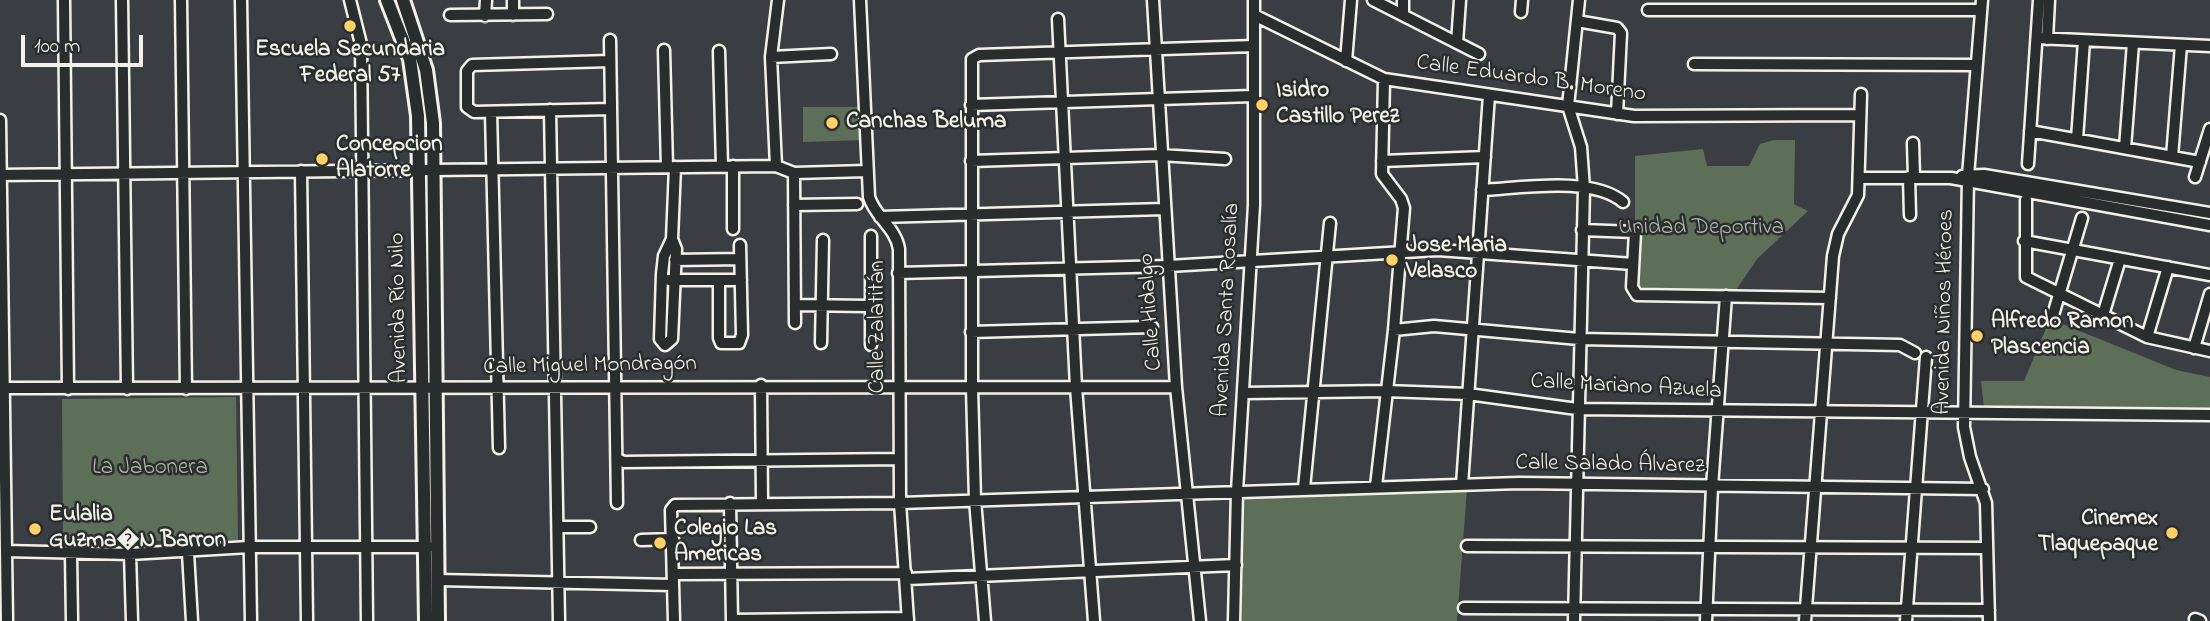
<!DOCTYPE html>
<meta charset="utf-8">
<style>
body{margin:0}
#map{position:relative;width:2210px;height:621px;overflow:hidden;background:#3a3e43;font-family:"Indie Flower",sans-serif}
canvas{display:block}
.scale{position:absolute;left:21px;top:35px;width:122px;height:32px;box-sizing:border-box;border:4px solid #f4f1e8;border-top:0;padding-left:9px;font-size:21px;line-height:24px;white-space:nowrap;color:#f4f1e8;-webkit-text-stroke:5px #2a2d2e;paint-order:stroke}
</style>
<div id="map">
<canvas width="2210" height="621"></canvas>
<div class="scale">100 m</div>
</div>
<script>
const c = document.querySelector('canvas').getContext('2d');
c.lineJoin = 'round';
function fill(path, color) { c.fillStyle = color; c.fill(path, 'evenodd'); }
function strokePath(path, color, width, dash) { c.strokeStyle = color; c.lineWidth = width; c.lineCap = dash ? 'butt' : 'round'; c.setLineDash(dash || []); c.stroke(path); }
function label(font, color, halo, rows, align = 'center') {
  c.font = font + ' "Indie Flower",sans-serif'; c.lineWidth = 5; c.setLineDash([]); c.textBaseline = 'middle'; c.strokeStyle = halo; c.fillStyle = color; for (const [text, x, y, turn = 0] of rows) {
    c.save(); c.translate(x, y); c.rotate((+turn || 0) * Math.PI / 180); c.textAlign = isNaN(turn) ? turn : align; if (halo) c.strokeText(text, 0, 0); c.fillText(text, 0, 0); c.restore();
  }
}
const green = new Path2D(`
 M803 107H859L863 140 803 142Z
 M1774 140H1795L1794 204 1808 211 1757 259 1734 293 1635 292V156L1703 149 1707 166H1749L1760 144Z
 M2050 319 2176 370 2210 377V409L1984 408 1981 381H2024Z
 M236 397 238 540 63 542 62 399Z
 M1467 489 1457 621H1237L1240 498Z`);
const minor = new Path2D(`
 M64 0 68 389
 M122 0 127 389
 M181 0 186 389
 M241 0 251 621
 M350 0 361 44 367 621
 M513 0V15
 M860 0 869 197C875 217 896 228 899 249L900 503 908 621
 M1153 0 1176 387 1200 621
 M1373 0 1479 54
 M1982 0 1968 176 1964 427 1970 457 1986 503 1989 621
 M1648 10H1981
 M1521 12 1522 0
 M450 15 547 14
 M1254 15 1384 79 1634 116 1859 115
 M1403 15V0
 M485 16 486 0
 M1058 19 1076 387 1094 621
 M1577 21 1617 28 1621 33 1617 114
 M2037 38 2210 46
 M2047 39 2049 0
 M610 40 617 503
 M1457 43 1460 0
 M664 50 667 167
 M719 51 722 166
 M771 57 831 54
 M610 61 472 65 467 71V107L474 112 611 109
 M1346 61 1351 0
 M1694 64 1976 65
 M971 105 1253 96
 M550 110 559 621
 M491 112 499 448
 M0 120 7 621
 M2030 131 2200 162
 M2077 139 2084 41
 M1913 143 1914 177
 M2125 148 2133 43
 M2172 157 2181 45
 M971 161 1160 155 1225 159
 M1382 161 1485 157
 M2028 164 2039 0
 M733 166V229
 M776 166 771 57 778 0
 M301 171 307 621
 M794 173 795 323
 M0 175 776 166 794 173 867 171
 M1962 176 1984 175 2210 213
 M1909 177 1910 215
 M2195 177 2210 129
 M1859 178H1951L2210 225
 M1482 190C1522 188 1592 176 1623 202
 M2026 200V277L2147 337 2210 351
 M794 205 857 204
 M880 217 1164 209
 M1582 230 1635 232 1632 287 1637 295 1830 298
 M871 236V345
 M672 239 676 249 672 339 665 345 660 339 662 274 664 256 672 239 675 167
 M2024 241 2210 275
 M675 260 740 259
 M898 273 1169 266 1438 250 1633 264
 M669 280H741
 M719 280V338L721 343H739L742 335 740 245
 M795 305 870 306
 M2053 315 2082 218
 M2103 315 2120 259
 M1394 330 1434 326 1579 339 1900 345 1915 353
 M971 332 1152 327
 M2147 337 2168 267
 M821 343 823 240
 M2194 348 2210 294
 M761 385 762 503
 M0 388 1176 387
 M1244 393 1386 391 1468 394 1577 409 2210 415
 M617 459 624 462 899 459
 M1462 485 1489 95
 M1376 486 1394 330 1404 208 1401 199 1382 174 1384 79
 M1304 488 1330 223
 M730 503 732 621
 M559 527H590
 M641 540 673 539
 M1467 546 1987 548
 M6 551 130 554 249 547H429
 M188 553 192 621
 M71 554 72 621
 M130 554 132 621
 M673 574 906 573
 M907 579 1236 565
 M438 580 673 585
 M1464 608 1989 610
 M2195 619 2200 621
 M732 620 908 618
 M674 621 671 510 675 505 900 503 1519 483 1983 489
 M985 621 975 500 972 388V59L979 55 1254 46
 M1234 621 1237 491 1254 205V0
 M1574 621 1584 188 1581 147 1568 106 1579 0
 M1706 621 1712 487 1726 296
 M1805 621 1833 256 1838 234 1858 195 1861 94
 M1906 621 1926 357`);
const major = new Path2D(`
 M387 0 410 59 418 116 426 621
 M403 0 426 70 433 123 438 621`);
const markers = [
 [350,26,7,"#ffd166"],
 [1262,105,7,"#ffd166"],
 [832,123,7,"#ffd166"],
 [322,159,7,"#ffd166"],
 [1392,260,7,"#ffd166"],
 [1977,336,7,"#ffd166"],
 [35,529,7,"#ffd166"],
 [2172,533,7,"#ffd166"],
 [660,543,7,"#ffd166"]
];
const poiNames = [
 ["Escuela Secundaria",350,51,"center"],
 ["Federal 57",350,77,"center"],
 ["Isidro",1276,92],
 ["Castillo Perez",1276,118],
 ["Canchas Beluma",846,123],
 ["Concepcion",336,146],
 ["Alatorre",336,172],
 ["Jose Maria",1406,247],
 ["Velasco",1406,273],
 ["Alfredo Ramon",1991,323],
 ["Plascencia",1991,349],
 ["Eulalia",49,516],
 ["Guzma�N Barron",49,542],
 ["Cinemex",2158,520,"right"],
 ["Tlaquepaque",2158,546,"right"],
 ["Colegio Las",674,530],
 ["Americas",674,556]
];
const streetNames = [
 ["Calle Eduardo B. Moreno",1531,80,8],
 ["Avenida Río Nilo",400,308,-91],
 ["Avenida Santa Rosalía",1228,310,-87],
 ["Calle Hidalgo",1152,312,-94],
 ["Avenida Niños Héroes",1946,312,-89],
 ["Calle Zalatitán",879,327,-90],
 ["Calle Miguel Mondragón",590,367,-1],
 ["Calle Mariano Azuela",1626,388,3],
 ["Calle Salado Álvarez",1610,466,1]
];
const parkNames = [
 ["Unidad Deportiva",1701,229],
 ["La Jabonera",150,469]
];
fill(green, '#5d6f58');
strokePath(minor, '#f4f1e8', 15);
strokePath(major, '#f4f1e8', 18);
strokePath(minor, '#2a2d2e', 10);
strokePath(major, '#2a2d2e', 12);
for (const [x, y, r, color] of markers) { const dot = new Path2D(); dot.arc(x, y, r, 0, 2 * Math.PI); c.fillStyle = color; c.fill(dot); strokePath(dot, '#2a2d2e', 2.5); }
label('bold 23px', '#f4f1e8', '#2a2d2e', poiNames, 'left');
label('23px', '#f4f1e8', '#2a2d2e', streetNames);
label('23px', '#b0b6a7', '#2a2d2e', parkNames);
</script>
